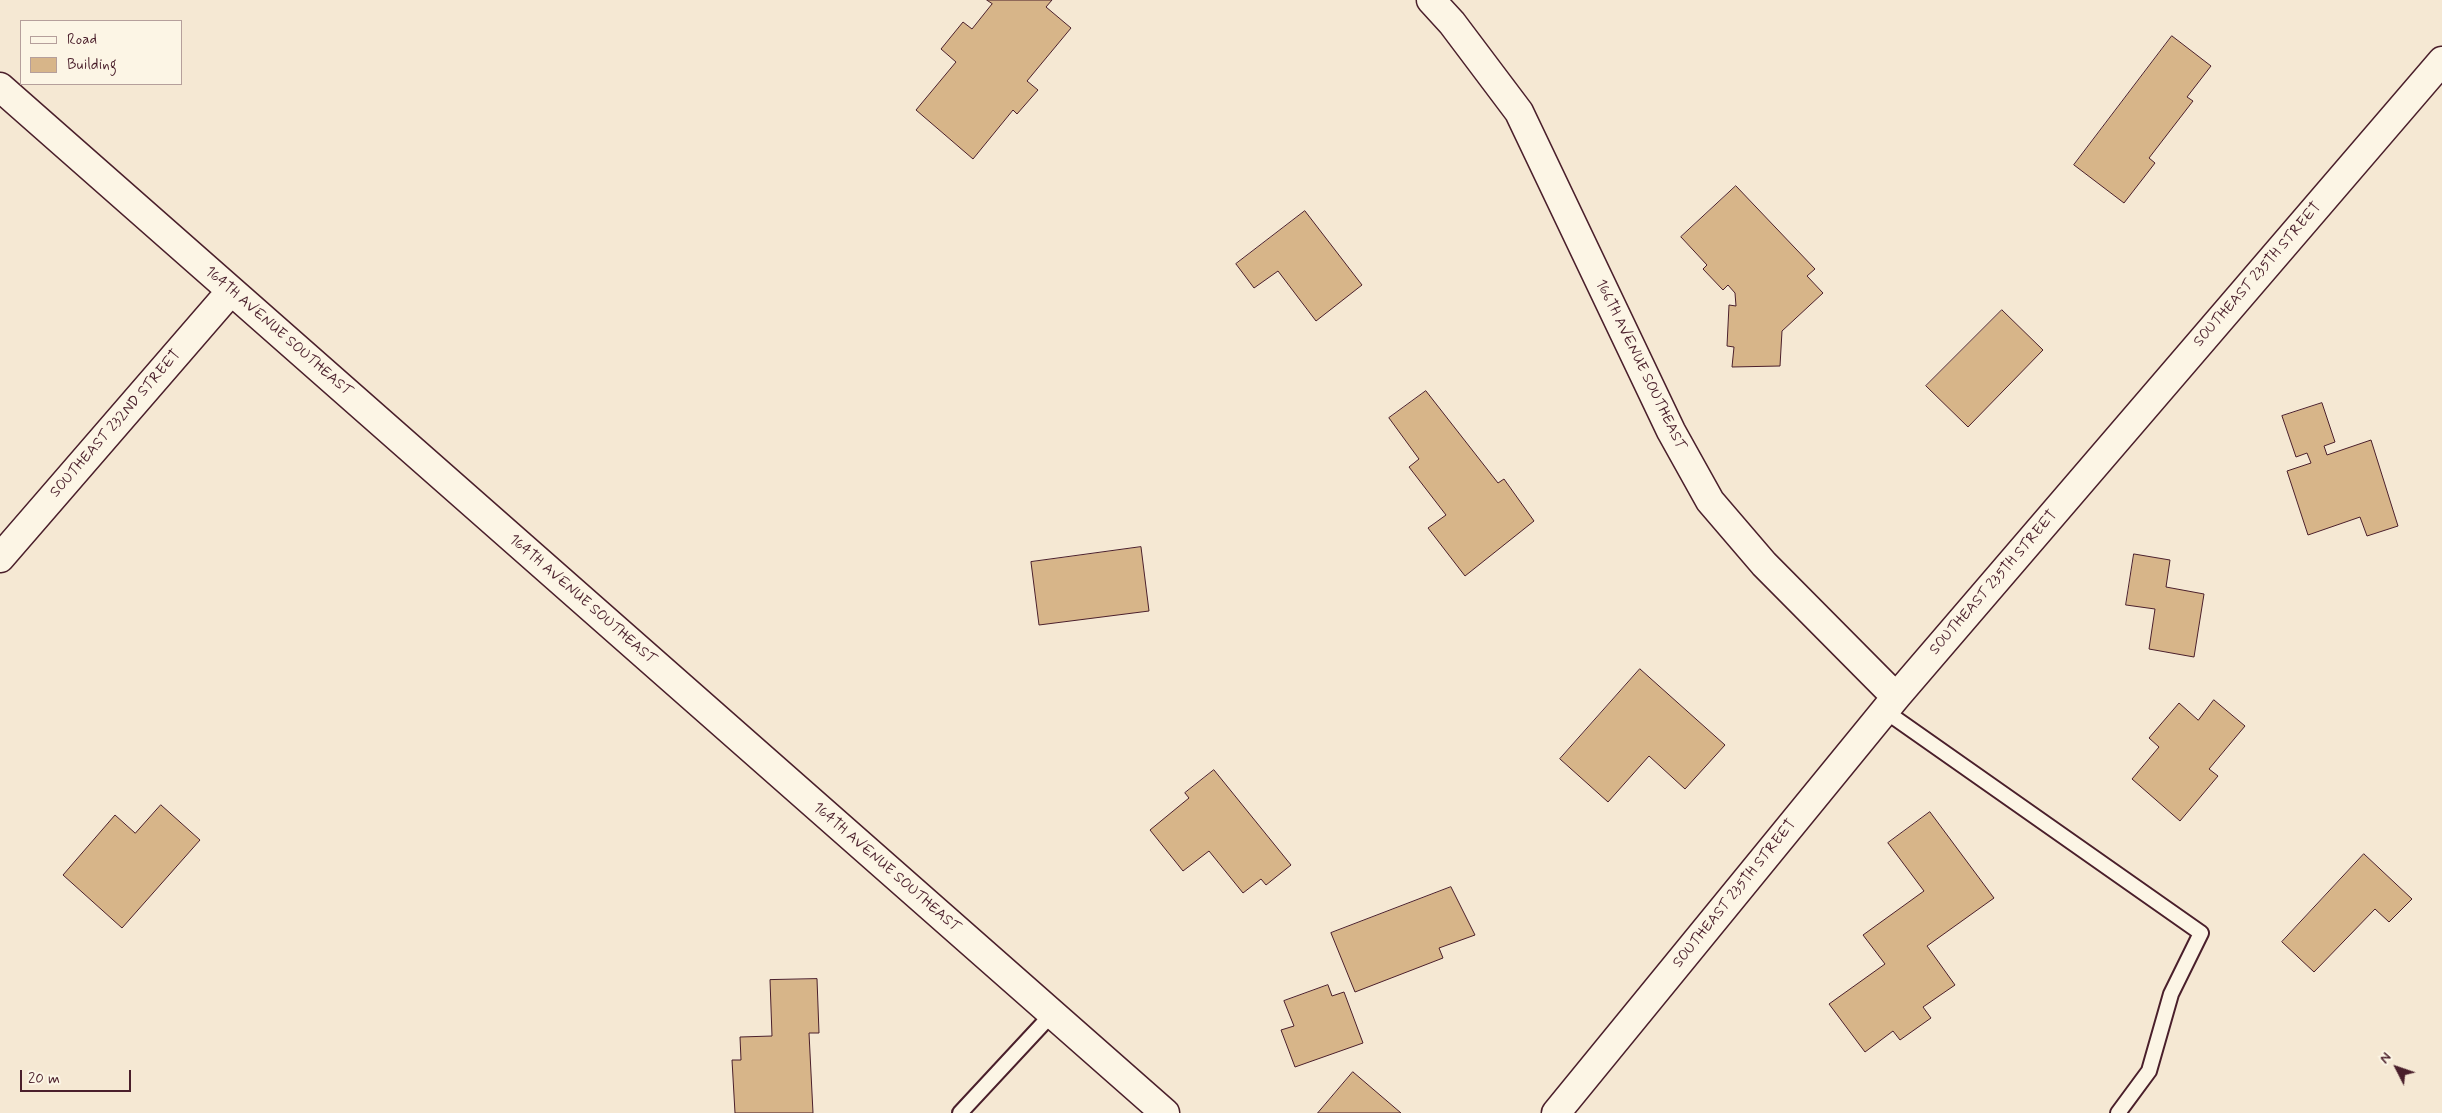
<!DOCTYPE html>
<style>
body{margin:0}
#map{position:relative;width:2442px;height:1113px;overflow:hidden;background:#f5e8d3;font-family:Mynerve,sans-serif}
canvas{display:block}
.legend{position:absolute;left:20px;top:20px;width:162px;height:65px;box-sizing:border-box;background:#fcf5e5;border:1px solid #b59f9b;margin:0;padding:6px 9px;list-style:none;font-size:15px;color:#4a1f2b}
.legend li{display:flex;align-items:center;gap:10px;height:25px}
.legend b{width:25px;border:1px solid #b59f9b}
.north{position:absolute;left:2372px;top:1043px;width:50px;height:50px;-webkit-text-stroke:4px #fcf5e5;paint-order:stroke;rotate:311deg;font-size:14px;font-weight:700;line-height:20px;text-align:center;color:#4a1f2b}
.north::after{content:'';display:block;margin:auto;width:18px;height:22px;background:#4a1f2b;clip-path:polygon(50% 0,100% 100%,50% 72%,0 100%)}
.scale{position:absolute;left:20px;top:1070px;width:111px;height:22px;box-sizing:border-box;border:2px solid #4a1f2b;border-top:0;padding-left:6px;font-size:15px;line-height:18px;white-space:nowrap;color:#4a1f2b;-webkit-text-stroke:4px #fcf5e5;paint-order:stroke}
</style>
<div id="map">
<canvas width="2442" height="1113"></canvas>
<ul class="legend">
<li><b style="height:6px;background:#fcf5e5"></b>Road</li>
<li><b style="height:14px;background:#d7b589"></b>Building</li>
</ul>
<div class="north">N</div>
<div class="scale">20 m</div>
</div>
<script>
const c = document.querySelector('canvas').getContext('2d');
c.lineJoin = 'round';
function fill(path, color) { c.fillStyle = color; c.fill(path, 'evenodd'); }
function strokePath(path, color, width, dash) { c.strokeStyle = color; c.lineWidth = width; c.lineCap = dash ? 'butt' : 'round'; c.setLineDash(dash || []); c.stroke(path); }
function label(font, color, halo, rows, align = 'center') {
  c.font = font + ' Mynerve,sans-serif'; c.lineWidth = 4; c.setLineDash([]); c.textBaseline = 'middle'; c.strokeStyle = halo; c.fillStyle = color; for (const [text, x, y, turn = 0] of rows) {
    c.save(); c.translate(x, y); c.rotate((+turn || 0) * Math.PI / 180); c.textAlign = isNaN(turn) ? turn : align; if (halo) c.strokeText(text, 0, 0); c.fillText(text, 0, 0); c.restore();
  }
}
const building = new Path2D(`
 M987 0H1052L1046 7 1071 28 1027 81 1038 90 1017 114 1013 110 973 159 916 110 956 62 941 49 963 22 972 29 992 4Z
 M2172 36 2211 66 2187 97 2193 101 2149 158 2155 163 2124 203 2074 165Z
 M1736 186 1815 269 1807 276 1823 293 1782 331 1780 366 1732 367 1734 347 1727 346 1729 305 1736 306 1735 293 1728 285 1723 290 1703 269 1707 265 1681 237Z
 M1305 211 1362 285 1316 321 1278 271 1254 288 1236 264Z
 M2002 310 2043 350 1968 427 1926 386Z
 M1426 391 1498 483 1504 479 1534 521 1465 576 1428 528 1446 515 1409 467 1419 459 1389 418Z
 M2322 403 2335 442 2324 446 2327 455 2371 440 2398 526 2367 536 2360 517 2308 535 2287 471 2311 463 2307 453 2296 457 2282 416Z
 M1141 547 1149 611 1039 625 1031 562Z
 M2134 554 2170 560 2166 587 2204 594 2194 657 2149 649 2155 609 2126 605Z
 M1640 669 1725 745 1685 789 1649 756 1608 802 1560 759Z
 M2214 700 2245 726 2209 769 2218 776 2180 821 2132 779 2159 747 2149 738 2179 703 2198 720Z
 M1214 770 1291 865 1266 885 1261 879 1243 893 1209 851 1183 871 1150 830 1189 798 1185 793Z
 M161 805 200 840 122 928 63 875 115 815 135 833Z
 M1930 812 1994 898 1927 946 1955 985 1923 1007 1931 1018 1900 1040 1893 1031 1865 1052 1829 1004 1885 964 1863 935 1924 891 1888 843Z
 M2364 854 2412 899 2389 922 2375 909 2314 972 2282 942Z
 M1451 887 1475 935 1439 948 1443 958 1355 992 1331 933Z
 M817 979 819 1033H809L813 1113H735L732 1060H741L740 1037 772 1036 770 980Z
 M1328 985 1332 996 1344 992 1363 1043 1295 1067 1281 1030 1294 1026 1284 1001Z
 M1353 1072 1401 1113H1318Z`);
const service = new Path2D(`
 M1885 711 2201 933 2171 994 2149 1071 2118 1113
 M960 1113 1052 1014`);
const minor = new Path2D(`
 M1431 0 1452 23 1519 112 1671 431 1710 501 1764 564 1896 697
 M0 87 1165 1113
 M0 558 231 291
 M1556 1113 1896 697 2442 61`);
const streetNames = [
 ["SOUTHEAST 235TH STREET",2258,275,-49],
 ["164TH AVENUE SOUTHEAST",278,332,41],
 ["166TH AVENUE SOUTHEAST",1640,365,64],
 ["SOUTHEAST 232ND STREET",116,424,-49],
 ["SOUTHEAST 235TH STREET",1994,583,-49],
 ["164TH AVENUE SOUTHEAST",582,600,41],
 ["164TH AVENUE SOUTHEAST",886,868,41],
 ["SOUTHEAST 235TH STREET",1735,894,-51]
];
fill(building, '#d7b589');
strokePath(building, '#4a1f2b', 1);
strokePath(service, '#4a1f2b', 18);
strokePath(minor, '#4a1f2b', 31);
strokePath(service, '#fcf5e5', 14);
strokePath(minor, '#fcf5e5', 28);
label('15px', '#4a1f2b', '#fcf5e5', streetNames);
</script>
